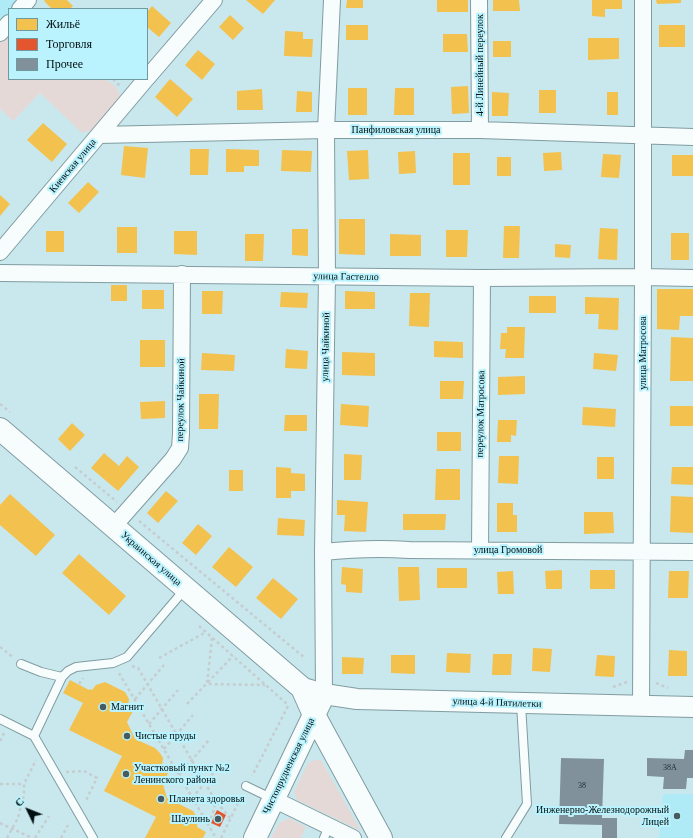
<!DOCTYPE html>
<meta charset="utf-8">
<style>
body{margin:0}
#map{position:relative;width:693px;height:838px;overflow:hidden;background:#c9e8ee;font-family:Georgia,serif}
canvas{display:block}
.legend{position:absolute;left:8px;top:8px;width:140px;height:72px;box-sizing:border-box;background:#baf3fd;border:1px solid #70989f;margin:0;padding:5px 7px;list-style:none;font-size:12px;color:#000f12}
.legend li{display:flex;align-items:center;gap:8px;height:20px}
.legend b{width:20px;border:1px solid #70989f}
.north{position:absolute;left:8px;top:790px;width:40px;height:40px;-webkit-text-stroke:3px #baf3fd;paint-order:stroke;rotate:313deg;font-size:11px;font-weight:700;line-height:16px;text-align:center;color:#000f12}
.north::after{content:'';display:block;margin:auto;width:14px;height:18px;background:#000f12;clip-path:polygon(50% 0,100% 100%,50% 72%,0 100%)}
</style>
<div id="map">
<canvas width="693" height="838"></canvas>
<ul class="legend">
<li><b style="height:11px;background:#f2c14e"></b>Жильё</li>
<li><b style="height:11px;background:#e4572e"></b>Торговля</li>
<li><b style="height:11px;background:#80919b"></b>Прочее</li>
</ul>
<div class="north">С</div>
</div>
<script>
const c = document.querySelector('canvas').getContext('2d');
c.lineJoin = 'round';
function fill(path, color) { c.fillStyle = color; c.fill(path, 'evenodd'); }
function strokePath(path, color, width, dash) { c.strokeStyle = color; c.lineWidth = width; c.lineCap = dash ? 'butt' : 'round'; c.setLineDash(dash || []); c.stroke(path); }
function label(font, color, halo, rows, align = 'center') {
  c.font = font + ' Georgia,serif'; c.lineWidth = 4; c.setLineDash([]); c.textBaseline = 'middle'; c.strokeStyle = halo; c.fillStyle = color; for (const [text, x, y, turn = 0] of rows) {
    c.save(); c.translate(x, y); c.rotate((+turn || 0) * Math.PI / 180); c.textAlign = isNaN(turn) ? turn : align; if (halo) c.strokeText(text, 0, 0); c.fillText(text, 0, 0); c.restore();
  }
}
const built = new Path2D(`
 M0 0H20L13 9H9V14L0 24Z
 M663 794H693V838H659Z`);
const green = new Path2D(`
 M9 28V79H104C114 84 118 86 120 97L92 130 82 133 40 93 13 121 0 109V38Z
 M315 760H321L361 831 297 800 294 792 308 763Z
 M289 818 306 827 301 838H271L279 823Z`);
const homes = new Path2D(`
 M45 0H67L73 6 70 9H52L44 1Z
 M246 0H275L263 14Z
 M347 0H363V8H346Z
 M437 0H468V12H437Z
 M493 0H519L520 11H493Z
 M592 0H622V9H605V17L592 16Z
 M656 0H681V3L657 4Z
 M152 6 171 23 159 37 147 27V12Z
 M230 15 244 28 233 40 219 27Z
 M346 25H368V40H346Z
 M659 25H685V47H659Z
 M285 31 303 32V39H313L312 57 284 56Z
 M443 34H467L468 52H443Z
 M588 38H619V59L588 60Z
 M493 41H511V57H493Z
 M198 50 215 64 202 80 185 65Z
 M170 79 193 99 177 117 155 97Z
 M468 86 469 113 452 114 451 87Z
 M348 88H367V115H348Z
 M395 88H414V115H394Z
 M262 89 263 110H237V91Z
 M539 90H556V113H539Z
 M297 91 312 92V112H296Z
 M492 92 509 93 508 116H492Z
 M607 92H618V115H607Z
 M43 123 67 144 52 162 27 140Z
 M124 146 148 148 145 178 121 175Z
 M190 149H209L208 175H190Z
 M226 149 259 150V166H244V172H226Z
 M282 150 312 151 311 172 281 171Z
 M368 150 369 179 349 180 347 151Z
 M415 151 416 173 399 174 398 152Z
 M561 152 562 170 544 171 543 153Z
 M453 153H470V185H453Z
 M603 154 621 155 619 178 601 177Z
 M672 155H693V176H672Z
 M497 157H511V176H497Z
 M88 182 99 192 79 213 68 203Z
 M0 195 10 204 0 216Z
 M339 219H365V255L339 254Z
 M504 226H520L519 258H503Z
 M117 227H137V253H117Z
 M600 228 618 229 617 260 598 259Z
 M292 229H308V256L292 255Z
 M446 230H468L467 257H446Z
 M46 231H64V252H46Z
 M174 231H197V255L174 254Z
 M671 233H689V260H671Z
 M245 234H264L263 261H245Z
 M390 234 421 235V256H390Z
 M555 244 571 245 570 258 555 257Z
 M111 285H127V301H111Z
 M657 289H693V316H680L679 330 657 329Z
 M142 290H164V309H142Z
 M202 291H223L222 314H202Z
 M345 291 375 292V309H345Z
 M281 292 308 293 307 308 280 307Z
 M410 293H430L429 327 409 326Z
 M529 296H556V313H529Z
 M585 297 619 298 618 330 598 329 599 314H585Z
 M507 327H525L524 358H505L506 349H500L501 333H507Z
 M671 337 693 338V381H670Z
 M140 340H165V367H140Z
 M434 341 463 342V358L434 357Z
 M286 349 308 351 307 369 285 368Z
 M342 352 375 353V376L342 375Z
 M202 353 235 355 234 371 201 370Z
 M594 353 618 355 616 371 593 369Z
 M525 376V394L498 395V377Z
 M440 381H464L463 399H440Z
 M199 394H219L218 429H199Z
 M165 401V418L141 419 140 402Z
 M341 404 369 406 368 427 340 425Z
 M670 406H693V426H670Z
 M583 407 616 409 615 427 582 425Z
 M285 415H307V431H284Z
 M498 420H517L516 436 511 435V442H497Z
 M72 423 85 435 70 451 58 439Z
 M437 432H461V451H437Z
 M104 453 119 466 127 456 139 467 118 491 91 468Z
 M344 454 362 455 361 480H344Z
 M499 456H519L518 484 498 483Z
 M597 457H614V479H597Z
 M276 467 291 468V473L305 474V491H291V498H276Z
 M672 467H693V485L671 484Z
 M436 469H460V500H435Z
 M229 470H243V491H229Z
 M166 491 178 501 158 523 147 513Z
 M10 494 55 535 36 556 0 525V505Z
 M671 496 693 497V533L670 532Z
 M337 500 368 502 366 532 344 531 345 515H337Z
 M497 503H513V515H517V532H497Z
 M584 512H613L614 533 584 534Z
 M403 514H446L445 530H403Z
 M278 518 305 520 304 536 277 535Z
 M198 524 212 536 196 555 182 543Z
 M229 547 253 567 236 587 212 567Z
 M79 554 126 596 109 615 62 573Z
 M342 567 363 569 362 593 346 592V585L341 584Z
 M398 567H419L420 600 399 601Z
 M437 568H467V588H437Z
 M562 570V589H546L545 571Z
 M590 570H615V589H590Z
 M513 571 514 594H498L497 572Z
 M669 571H689L688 598H668Z
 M273 578 298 599 281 619 256 598Z
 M533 648 552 649 550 672 532 671Z
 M669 650 687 651V676H668Z
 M447 653 471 654 470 673 446 672Z
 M493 654H512L511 675H492Z
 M391 655H415V674L391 673Z
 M597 655 615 656 614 677 595 676Z
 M342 657 364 658 363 674H342Z
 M70 680 89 690 90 689 92 690 96 685 105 682 125 692 129 699 128 708 133 711 127 722 135 739 155 748 160 753 163 758 162 767 169 771 163 784 167 798 193 811 198 819 197 827 206 832 203 838H145L156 817 104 791 122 756 69 730 83 703 63 693Z`);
const shops = new Path2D(`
 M217 810 226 815 220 827 211 823Z`);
const building = new Path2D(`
 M685 750H693V778H687L686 789H663L664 777 647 776V758L684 759Z
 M561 758 604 759 602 818H617V838H602V825L559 824Z`);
const path = new Path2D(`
 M113 79 121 87
 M0 404 10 412
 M75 467 117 502
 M139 521 305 658
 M199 626 287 704 288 706 252 776
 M212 638 207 684 265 685
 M0 647 14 658
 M159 658 206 632
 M132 666 138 668 215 800 230 818
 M119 673 216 838
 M656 683 668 688
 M79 684 83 678
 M613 687 627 682
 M135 699 164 665
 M187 704 233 656
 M149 724 178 690
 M0 741 4 733
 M164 749 193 715
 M66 772 84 771 97 778 87 798 86 802
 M179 775 209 740
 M0 784H24
 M192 798 222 763
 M0 823 32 838
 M208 824 214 810 215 800
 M7 838 18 818 24 795V784L36 760
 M35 838 49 816
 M61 838 68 825
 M221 838 242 795`);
const service = new Path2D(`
 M21 664 41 672 62 677 68 671 76 667 113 663 127 657 185 589
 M0 719 34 736 93 838
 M34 736 62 677
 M246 786 273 799
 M324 838 329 826
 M506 838 527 804 521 704`);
const minor = new Path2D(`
 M479 0 480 130
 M20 9 28 0
 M0 33 9 23
 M147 78 214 0
 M99 135 326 130H480L693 137
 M0 252 146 79
 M0 273 482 278 643 277 693 278
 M113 527 173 459 180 448 181 434 182 274
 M480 550 482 278
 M323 552C352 549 380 548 409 550L693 552
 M324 694 323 552 327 277 326 130 332 0
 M641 706 643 277V0
 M273 799 353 838`);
const tertiary = new Path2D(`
 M307 689 324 694 357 699 693 707`);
const secondary = new Path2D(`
 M0 429 302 688 314 715 381 838
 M255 838 324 694`);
const markers = [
 [103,707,4,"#465b5f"],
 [127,736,4,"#465b5f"],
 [126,774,4,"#465b5f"],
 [161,799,4,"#465b5f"],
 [677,816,4,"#465b5f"],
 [218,819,4,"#465b5f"]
];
const numberNames = [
 ["38А",670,768],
 ["38",582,786]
];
const streetNames = [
 ["4-й Линейный переулок",480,65,-90],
 ["Панфиловская улица",396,130],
 ["Киевская улица",73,166,-50],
 ["улица Гастелло",346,277,1],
 ["улица Чайкиной",326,347,-89],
 ["улица Матросова",643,353,-90],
 ["переулок Чайкиной",181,400,-89],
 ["переулок Матросова",481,414,-89],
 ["улица Громовой",508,550],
 ["Украинская улица",151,559,41],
 ["улица 4-й Пятилетки",497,703,2],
 ["Чистопрудненская улица",289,766,-64]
];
const poiNames = [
 ["Магнит",111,707],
 ["Чистые пруды",135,736],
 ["Участковый пункт №2",134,768],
 ["Ленинского района",134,780],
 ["Планета здоровья",169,799],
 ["Инженерно-Железнодорожный",669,810,"right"],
 ["Лицей",669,822,"right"],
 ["Шаулинь",210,819,"right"]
];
fill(built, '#afebf6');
fill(green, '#e5d9d7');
fill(homes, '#f2c14e');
fill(shops, '#e4572e');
fill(building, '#80919b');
strokePath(service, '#809ca1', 10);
strokePath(minor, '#809ca1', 18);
strokePath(tertiary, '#809ca1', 22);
strokePath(secondary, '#809ca1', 24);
strokePath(path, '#c5cdcf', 2.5, [3, 3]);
strokePath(service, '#f7fcfc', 8);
strokePath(minor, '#f7fcfc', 16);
strokePath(tertiary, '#f7fcfc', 20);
strokePath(secondary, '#f7fcfc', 22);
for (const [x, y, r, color] of markers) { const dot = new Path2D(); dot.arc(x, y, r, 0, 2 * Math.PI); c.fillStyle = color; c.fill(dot); strokePath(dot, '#baf3fd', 1.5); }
label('8px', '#203034', null, numberNames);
label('10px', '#000f12', '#baf3fd', streetNames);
label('10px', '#000f12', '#baf3fd', poiNames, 'left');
</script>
